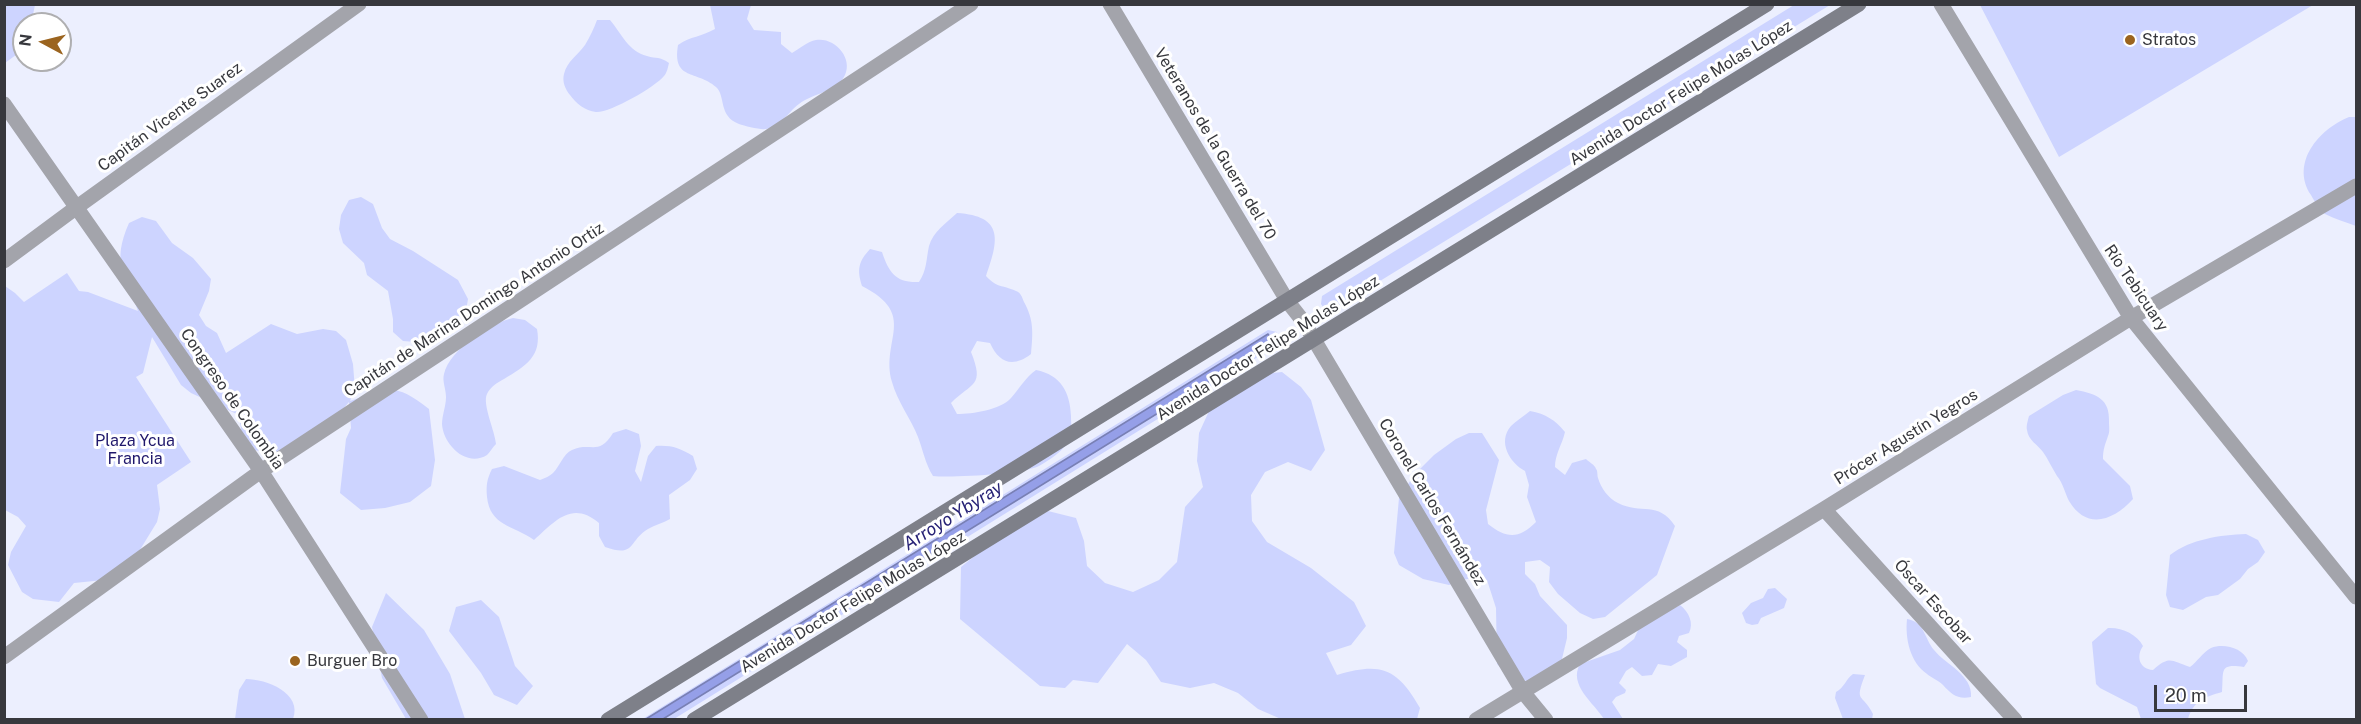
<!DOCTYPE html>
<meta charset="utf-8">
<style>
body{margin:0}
#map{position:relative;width:2361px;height:724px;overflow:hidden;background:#eceffe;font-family:"Public Sans",sans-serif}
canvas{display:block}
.frame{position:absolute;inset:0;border:6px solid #37383d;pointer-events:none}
.north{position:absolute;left:12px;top:12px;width:60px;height:60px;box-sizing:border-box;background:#fff;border:2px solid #afafb1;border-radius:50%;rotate:277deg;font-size:16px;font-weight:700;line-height:24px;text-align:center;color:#37383d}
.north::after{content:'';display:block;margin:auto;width:21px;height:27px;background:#9b641f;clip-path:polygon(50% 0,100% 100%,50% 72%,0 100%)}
.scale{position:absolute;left:2154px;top:685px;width:93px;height:27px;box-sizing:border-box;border:3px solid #37383d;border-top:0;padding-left:8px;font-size:18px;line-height:21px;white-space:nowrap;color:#37383d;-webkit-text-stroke:4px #fff;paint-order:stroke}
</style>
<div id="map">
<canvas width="2361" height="724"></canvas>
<div class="frame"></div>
<div class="north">N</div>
<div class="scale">20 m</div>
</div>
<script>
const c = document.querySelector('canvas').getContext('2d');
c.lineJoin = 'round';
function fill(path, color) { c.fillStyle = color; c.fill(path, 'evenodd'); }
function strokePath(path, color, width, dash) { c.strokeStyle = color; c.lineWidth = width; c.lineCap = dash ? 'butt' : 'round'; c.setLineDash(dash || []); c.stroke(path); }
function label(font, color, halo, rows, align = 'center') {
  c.font = font + ' "Public Sans",sans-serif'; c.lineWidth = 6; c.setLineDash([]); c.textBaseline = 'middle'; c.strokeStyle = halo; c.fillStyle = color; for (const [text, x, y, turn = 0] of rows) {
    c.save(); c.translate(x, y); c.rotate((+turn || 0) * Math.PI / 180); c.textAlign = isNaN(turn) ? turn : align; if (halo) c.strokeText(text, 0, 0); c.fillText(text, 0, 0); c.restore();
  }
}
const green = new Path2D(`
 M4 5H35L31 24H24V49L5 63Z
 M710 5H751L747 19 754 30 781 32V44L792 53C798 50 808 41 816 40 835 37 853 58 845 75 837 92 813 93 799 104 788 112 781 127 766 129 760 130 745 126 739 124 718 116 726 96 716 87 697 70 672 81 678 45 691 36 701 37 715 29Z
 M1794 5H1830L1331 311 1324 309 1321 304 1322 296Z
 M1980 5H2313L2059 157Z
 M597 20H610C621 33 629 52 647 56 657 59 659 56 669 63 668 67 667 73 664 76 655 87 610 113 596 112 585 111 576 103 570 95 565 89 562 81 564 74 567 61 578 55 585 45 590 37 594 28 597 20Z
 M2349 117H2356V226C2346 222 2335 219 2325 214 2319 210 2315 202 2311 195 2290 163 2319 129 2349 117Z
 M361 197 373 204 382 228 390 239 413 251 458 280 468 299 466 311 444 326 437 335 428 343 403 341 393 332V319L388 291 367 275 364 263 343 243 339 229 341 215 349 200Z
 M957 213C1004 216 999 240 986 276 998 289 1001 284 1016 291 1021 293 1022 297 1024 302 1034 320 1033 333 1031 354 1013 368 999 363 990 343L977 341 971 352C985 387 972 382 951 403L957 414C973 414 1000 410 1011 398 1020 388 1025 378 1036 370 1061 375 1070 392 1071 416 1071 427 1073 434 1067 443 1061 453 1049 460 1039 466 1024 474 951 478 933 476 925 463 923 450 918 437 911 419 897 401 892 382 880 340 919 315 862 286 857 270 858 262 870 249L882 252C889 273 896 283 919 282 927 270 926 260 929 246 933 232 946 223 957 213Z
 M142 217 156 221 172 243 193 258 211 279 209 291 199 315 206 326 217 333 226 353 271 324 297 334 323 329 336 331 346 340 353 364 355 390 350 401C388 388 395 382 429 409L435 460 431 486 410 502 385 508 361 510 340 493 346 439 351 428 349 402 330 424 285 455 247 449 237 441 241 429 239 415 191 393 181 385 152 337 143 373 136 377 191 462 157 485 160 509 157 522 127 571 104 580 74 583 59 602 33 599 22 592 8 565 11 552 26 526 18 517 5 510V286L15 293 24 302 67 273 79 291 88 292 138 311C125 274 111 264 129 223Z
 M513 318 525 320 537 329C542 356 526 366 504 379 498 382 490 387 487 394 482 404 495 431 496 444 493 447 490 452 487 455 466 468 443 444 442 424 442 415 446 406 446 397 446 389 442 381 444 374 450 349 490 323 513 318Z
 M1268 330 1277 332V345L674 719 641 720Z
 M1282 372 1301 387 1311 400 1325 450 1311 471 1288 462 1265 472 1251 495 1252 521 1267 542 1311 568 1354 602 1366 626 1351 645 1326 653 1337 675C1381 662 1397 668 1420 708L1417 719H1281L1258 709 1238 693 1214 683 1190 688 1161 682 1146 660 1127 644 1098 683 1073 680 1065 688 1040 686 960 619 961 567 982 550 1048 511 1076 518 1084 541 1087 566 1105 583 1133 592 1159 580 1177 562 1185 507 1203 487 1197 461 1199 433 1210 409 1255 375Z
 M2076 390C2097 394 2110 399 2109 422 2109 427 2110 432 2108 436 2105 445 2103 449 2103 459L2130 486 2133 499C2114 520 2087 531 2069 501 2065 493 2063 483 2057 476 2052 468 2048 459 2043 452 2038 445 2028 440 2027 430 2026 426 2028 420 2029 416L2063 395Z
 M1530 411C1546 414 1555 420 1565 432 1562 445 1555 454 1555 467L1565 475 1572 463 1586 459C1589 462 1595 465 1596 469 1598 471 1597 475 1598 478 1601 488 1608 498 1618 503 1641 515 1658 500 1675 526L1657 575 1605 617 1593 619 1580 613 1558 594 1549 582 1550 567 1540 560 1525 562V574L1535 584 1540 596 1567 625V638L1561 663 1531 682C1516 679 1507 675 1497 664L1496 608 1487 580 1474 578 1461 580 1449 585 1423 579 1399 565 1394 553 1399 498 1414 475 1434 455 1456 439 1469 433H1482L1499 460 1486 510 1488 524C1507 539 1519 539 1536 522L1527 497 1529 485 1525 471C1510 463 1497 442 1511 426 1516 421 1524 416 1530 411Z
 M626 429 639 434 641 446 635 471 641 482 648 456 656 446C671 445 680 448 693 456L697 469 690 480 669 495 670 519C663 523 655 525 648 529 628 541 636 558 605 547L599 536V523C572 500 555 521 534 540 513 525 490 526 487 497 486 485 487 479 492 469L504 466 540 480C545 478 550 476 553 473 560 466 563 454 572 450 591 441 598 457 613 433Z
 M2246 534 2258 540 2265 552 2258 562 2248 569 2240 579 2218 595 2206 597 2183 610 2170 607 2166 595 2170 555C2191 539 2220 535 2246 534Z
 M1775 588 1787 599 1784 608 1761 618 1758 624 1752 625 1746 623 1742 613 1751 603 1763 598 1768 589Z
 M386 593 424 630 450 674 465 719H406L382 678 372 627Z
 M481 600 499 617 515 666 533 686 517 705 494 695 481 673 449 631 456 607Z
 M1680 605C1689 612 1694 623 1689 633L1679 636 1677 642 1687 650V657L1671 666 1658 664 1652 675 1642 676 1632 667 1626 671 1619 683 1626 690 1625 693 1616 697 1612 702 1623 719H1604C1594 703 1568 685 1580 664L1620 650 1634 639 1640 626Z
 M1907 619C1925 622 1924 638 1934 650 1945 664 1973 675 1971 697 1958 700 1951 694 1943 685 1938 680 1932 678 1927 674 1910 662 1905 639 1907 619Z
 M2108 628C2121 627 2137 634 2143 646 2136 656 2139 669 2153 670 2170 655 2171 661 2190 667 2197 662 2203 652 2211 648 2224 643 2243 648 2248 661L2244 667C2218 663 2224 671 2222 692 2205 697 2193 701 2188 719H2141L2137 707 2100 688 2096 684 2092 642Z
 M1853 674 1865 675C1854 704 1862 692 1873 714L1872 719H1843L1835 698 1836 692C1844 688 1846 679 1853 674Z
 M246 679C266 679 303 693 293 719H235L239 690Z`);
const water = new Path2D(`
 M1268 334 1273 342 663 719H646Z`);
const street = new Path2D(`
 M1110 4 1288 302 1303 321 1523 692 1546 720
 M1941 4 2131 318 2356 597
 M4 104 261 471 421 720
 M4 261 77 207 359 4
 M1824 509 2015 720
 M4 657 261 471 971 4
 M1476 720 1824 509 2131 318 2356 186`);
const secondary = new Path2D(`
 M608 720 1767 4
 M694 720 1859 4`);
const markers = [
 [2130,40,6,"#9b641f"],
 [295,661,6,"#9b641f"]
];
const poiNames = [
 ["Stratos",2142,40],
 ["Burguer Bro",307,661]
];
const streetNames = [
 ["Avenida Doctor Felipe Molas López",1681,93,-32],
 ["Capitán Vicente Suarez",170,117,-36],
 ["Veteranos de la Guerra del 70",1215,144,59],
 ["Río Tebicuary",2136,288,56],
 ["Capitán de Marina Domingo Antonio Ortiz",474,310,-33],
 ["Avenida Doctor Felipe Molas López",1268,348,-32],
 ["Congreso de Colombia",232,399,55],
 ["Prócer Agustín Yegros",1906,437,-32],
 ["Coronel Carlos Fernández",1432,502,59],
 ["Avenida Doctor Felipe Molas López",853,602,-31],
 ["Óscar Escobar",1933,602,48]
];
const parkNames = [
 ["Plaza Ycua",135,441],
 ["Francia",135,459]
];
const waterNames = [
 ["Arroyo Ybyray",953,516,-32]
];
fill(green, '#cdd4ff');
fill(water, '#959fe8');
strokePath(water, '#7980b5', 1.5);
strokePath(street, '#a3a4ab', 15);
strokePath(secondary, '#7e8089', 15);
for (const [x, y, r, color] of markers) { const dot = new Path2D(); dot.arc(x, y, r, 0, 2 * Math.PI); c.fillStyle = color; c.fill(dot); strokePath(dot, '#fff', 2); }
label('16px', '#37383d', '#fff', poiNames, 'left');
label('16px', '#37383d', '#fff', streetNames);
label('16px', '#1f176b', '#fff', parkNames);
label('italic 18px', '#272276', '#fff', waterNames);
</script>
